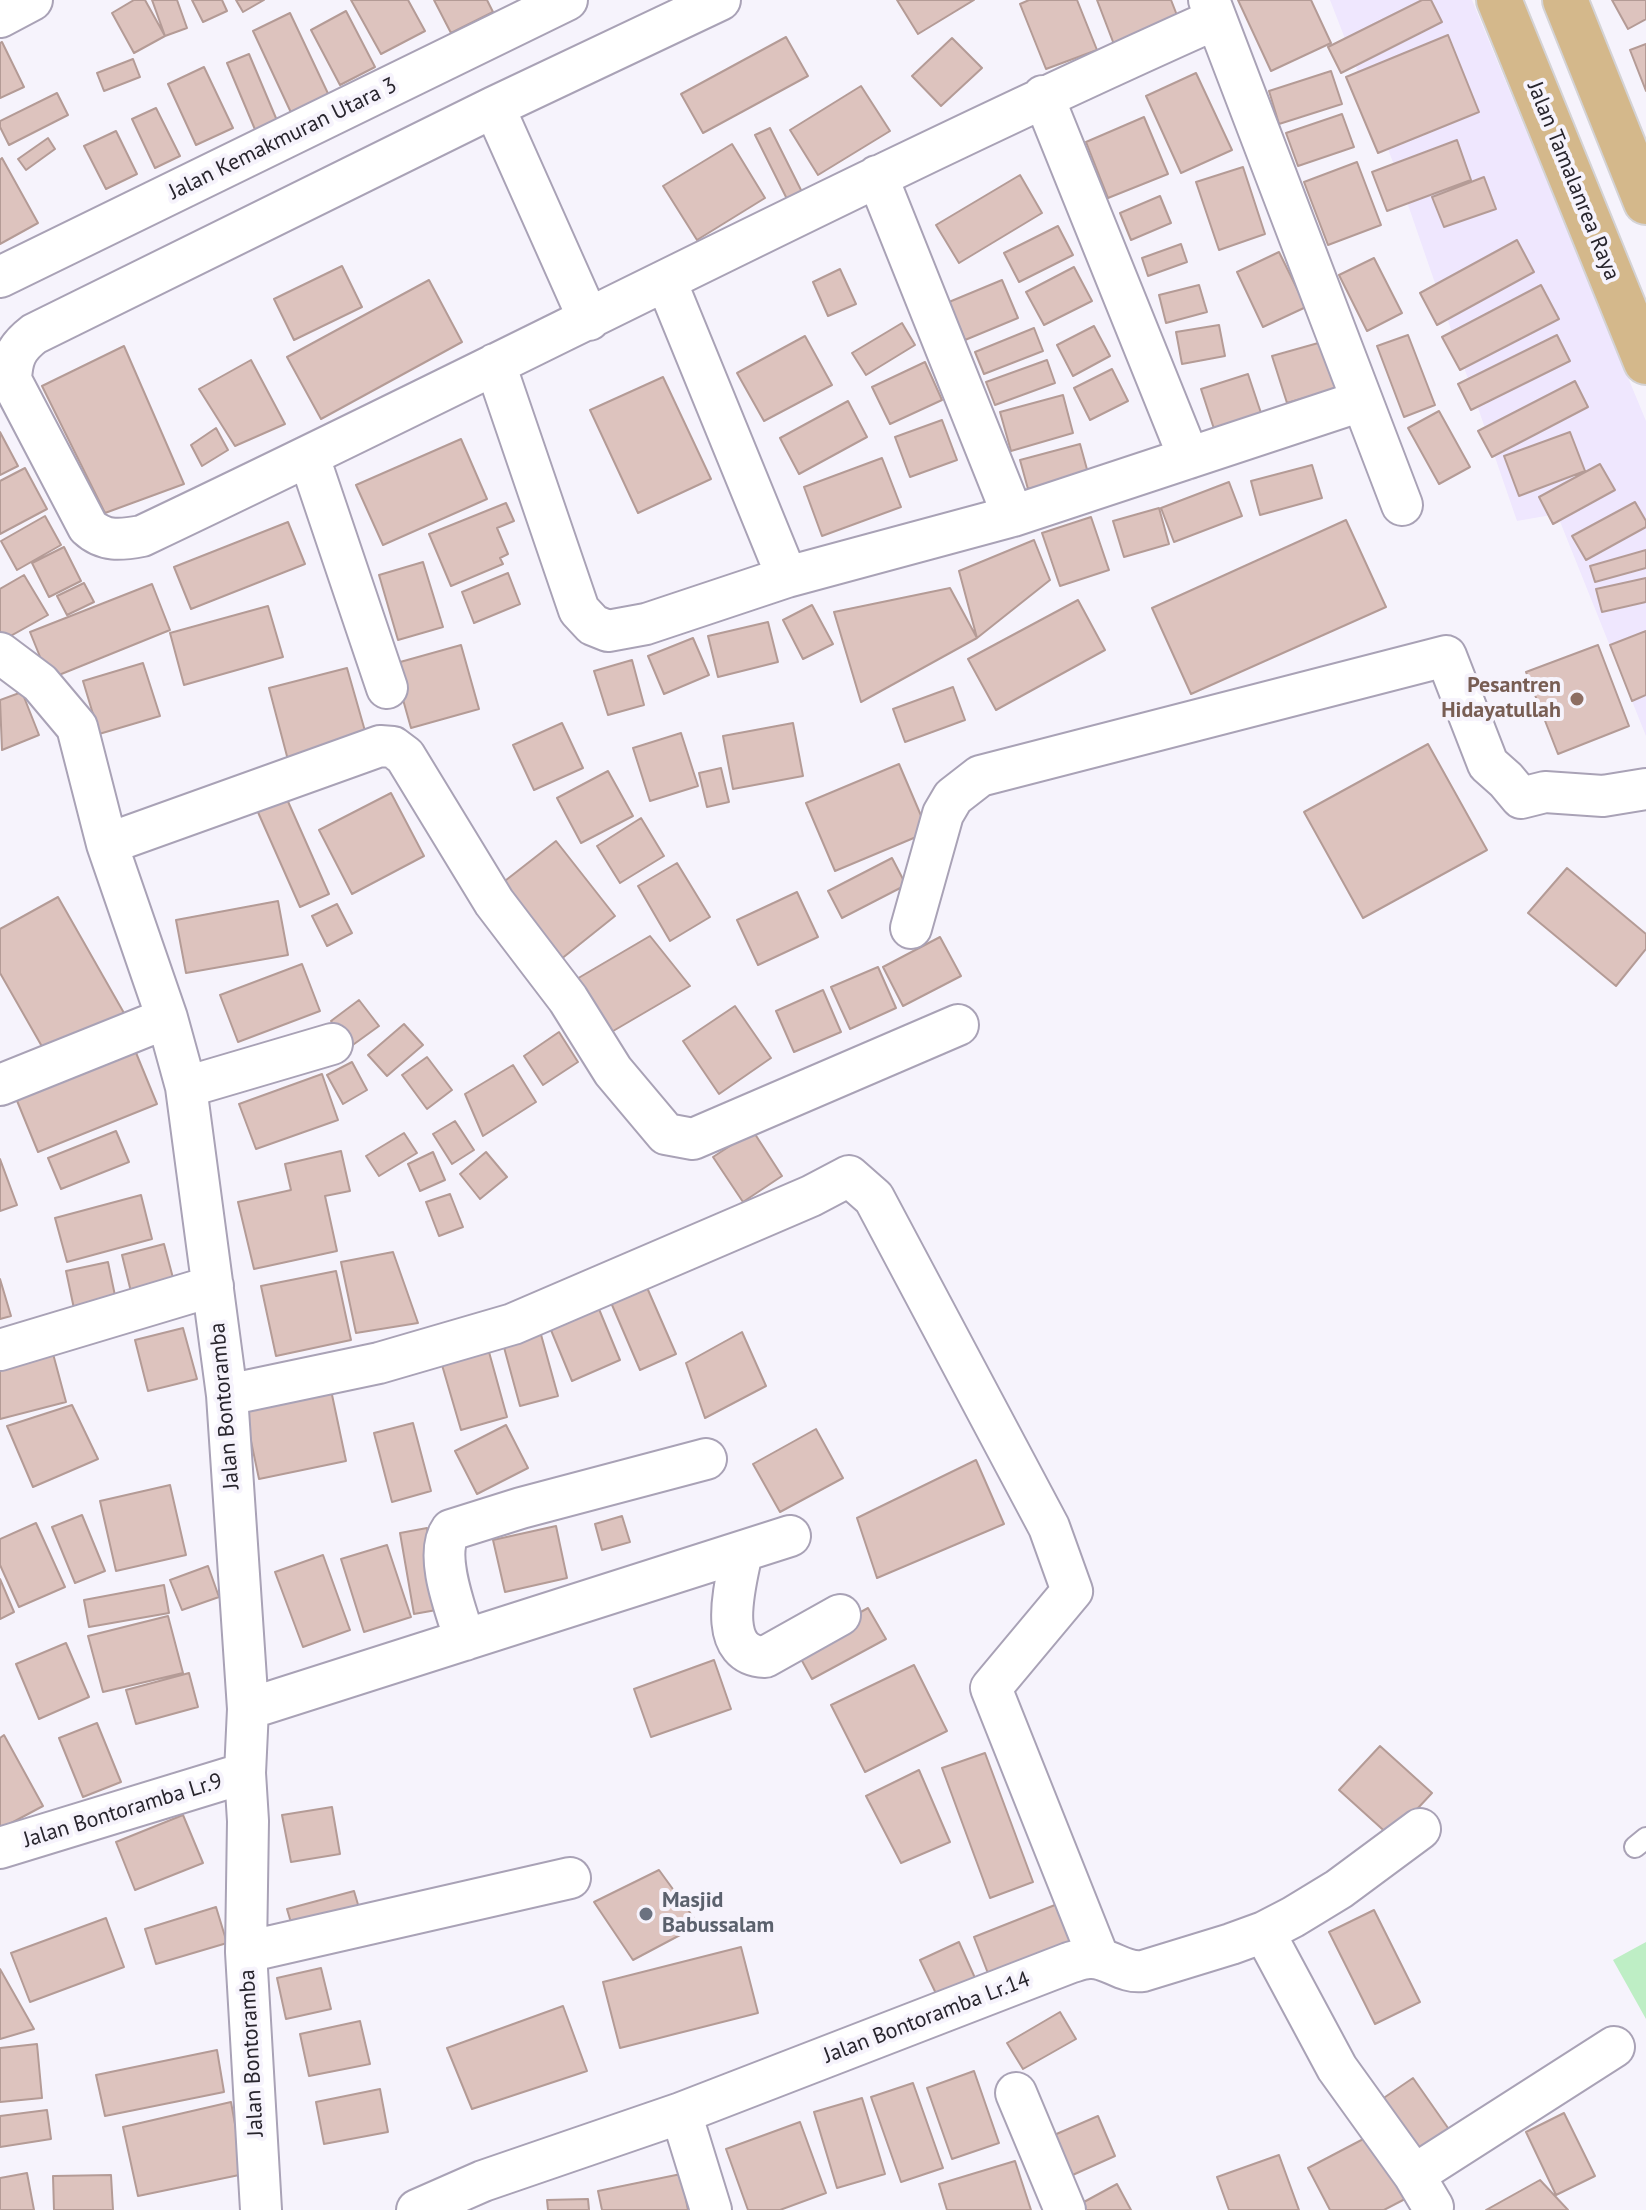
<!DOCTYPE html>
<style>
body{margin:0}
canvas{display:block;background:#f6f3fc}
</style>
<canvas width="1646" height="2210"></canvas>
<script>
const c = document.querySelector('canvas').getContext('2d');
c.lineJoin = 'round';
function fill(path, color) { c.fillStyle = color; c.fill(path, 'evenodd'); }
function strokePath(path, color, width, dash) { c.strokeStyle = color; c.lineWidth = width; c.lineCap = dash ? 'butt' : 'round'; c.setLineDash(dash || []); c.stroke(path); }
function label(font, color, halo, rows, align = 'center') {
  c.font = font + ' "PT Sans",sans-serif'; c.lineWidth = 8; c.setLineDash([]); c.textBaseline = 'middle'; c.strokeStyle = halo; c.fillStyle = color; for (const [text, x, y, turn = 0] of rows) {
    c.save(); c.translate(x, y); c.rotate((+turn || 0) * Math.PI / 180); c.textAlign = isNaN(turn) ? turn : align; if (halo) c.strokeText(text, 0, 0); c.fillText(text, 0, 0); c.restore();
  }
}
const built = new Path2D(`
 M1330 0H1472L1646 421V736L1557 514 1517 521 1396 170Z`);
const green = new Path2D(`
 M1646 1942V2019L1613 1960Z`);
const building = new Path2D(`
 M134 0H145L165 36 134 53 112 13Z
 M152 0H177L187 28 165 36Z
 M192 0H222L227 11 203 22Z
 M236 0H264L243 12Z
 M351 0H408L425 31 381 54Z
 M434 0H487L493 12 451 33Z
 M897 0H974L918 34Z
 M1029 0H1077L1097 50 1046 69 1020 4Z
 M1097 0H1171L1180 23 1115 47Z
 M1238 0H1311L1331 43 1271 71Z
 M1422 0H1431L1442 22 1341 73 1328 47Z
 M1612 0H1646V19L1628 29Z
 M346 11 375 67 340 85 311 30Z
 M290 13 332 102 294 119 253 31Z
 M1448 35 1479 112 1378 153 1346 77Z
 M786 37 808 76 703 133 681 94Z
 M952 38 982 68 941 106 912 76Z
 M2 42 24 87 0 98V43Z
 M1646 44V91L1630 50Z
 M249 54 281 130 259 139 227 63Z
 M133 59 140 77 104 91 97 73Z
 M204 67 233 128 196 145 168 84Z
 M1331 71 1342 104 1279 124 1269 91Z
 M1196 73 1232 150 1181 173 1146 96Z
 M861 86 890 131 818 175 790 130Z
 M57 93 68 115 9 145 0 127V121Z
 M156 108 180 156 155 168 132 119Z
 M1342 114 1354 147 1298 166 1286 133Z
 M1144 117 1168 174 1108 198 1086 142Z
 M770 128 803 194 788 201 755 135Z
 M116 131 137 174 106 189 84 146Z
 M48 138 55 149 26 170 18 159Z
 M1457 140 1471 180 1387 211 1372 172Z
 M732 144 765 198 697 240 663 186Z
 M2 158 38 223 0 244V160Z
 M1357 162 1381 225 1328 245 1304 182Z
 M1243 167 1265 234 1219 250 1196 182Z
 M1020 175 1042 213 959 263 936 225Z
 M1484 177 1496 209 1444 227 1432 197Z
 M1160 196 1171 223 1131 240 1120 213Z
 M1058 226 1073 255 1019 282 1004 253Z
 M1517 240 1534 272 1437 325 1420 293Z
 M1181 244 1187 262 1148 276 1142 258Z
 M1279 252 1306 307 1263 327 1237 272Z
 M1374 258 1402 313 1367 331 1339 275Z
 M342 266 362 307 294 340 274 299Z
 M1074 267 1092 301 1044 325 1026 292Z
 M840 269 856 304 828 316 813 282Z
 M429 280 462 342 321 419 287 357Z
 M1002 280 1018 318 965 340 949 302Z
 M1199 285 1207 312 1166 323 1159 295Z
 M1541 285 1559 319 1460 370 1442 337Z
 M902 323 915 345 866 375 852 353Z
 M1219 325 1225 356 1182 364 1176 332Z
 M1094 326 1110 356 1073 376 1057 345Z
 M1034 328 1043 351 984 374 975 352Z
 M1408 335 1435 405 1404 417 1377 346Z
 M1557 335 1570 361 1471 410 1458 384Z
 M805 336 832 385 764 421 737 373Z
 M1329 340 1342 387 1287 403 1272 356Z
 M124 346 184 484 105 513 42 386Z
 M251 360 285 424 235 446 199 389Z
 M1047 360 1055 383 995 405 986 382Z
 M925 362 942 400 890 424 872 387Z
 M1112 369 1128 401 1090 420 1074 388Z
 M1248 374 1263 419 1216 435 1201 389Z
 M663 377 711 479 638 513 590 410Z
 M1575 381 1588 407 1492 457 1478 431Z
 M1063 395 1073 433 1011 451 1000 412Z
 M848 401 867 437 799 474 780 438Z
 M1439 411 1470 467 1439 484 1408 428Z
 M942 420 957 460 910 477 895 437Z
 M216 428 228 450 202 466 191 445Z
 M0 432 18 466 0 475Z
 M1570 432 1585 471 1519 496 1504 456Z
 M461 439 487 499 383 545 356 485Z
 M1080 444 1088 473 1028 489 1020 460Z
 M882 458 901 507 822 536 804 487Z
 M1600 464 1615 490 1553 524 1539 497Z
 M1312 465 1322 498 1260 515 1251 481Z
 M25 468 47 509 0 534V481Z
 M1229 482 1242 516 1174 542 1161 508Z
 M1635 502 1646 521V527L1586 560 1572 536Z
 M506 503 514 521 497 528 508 554 500 558 503 564 451 586 429 534Z
 M1159 508 1169 544 1124 557 1113 521Z
 M45 516 61 545 17 570 1 541Z
 M1091 517 1109 570 1060 586 1042 533Z
 M1346 520 1386 607 1191 694 1152 608Z
 M288 522 305 564 191 609 174 567Z
 M1034 540 1050 580 977 638 959 571Z
 M64 547 81 581 49 597 32 563Z
 M1646 550V568L1595 582 1590 566Z
 M423 562 443 627 398 640 379 575Z
 M508 573 520 604 474 623 462 592Z
 M24 575 48 615 0 642V589Z
 M1646 578V602L1602 612 1596 589Z
 M84 583 94 602 67 615 57 596Z
 M152 584 170 630 49 679 30 632Z
 M950 588 977 638 861 702 834 612Z
 M1078 600 1105 650 996 710 968 659Z
 M812 605 833 644 803 659 783 620Z
 M268 606 283 657 184 685 170 633Z
 M768 622 778 662 718 677 708 636Z
 M1646 631V695L1632 701 1610 645Z
 M693 638 709 675 664 694 648 656Z
 M461 645 479 709 411 728 393 664Z
 M1598 645 1629 726 1558 754 1526 672Z
 M632 660 644 705 608 715 594 671Z
 M143 663 160 716 99 734 83 681Z
 M347 668 367 738 288 760 269 688Z
 M953 687 965 720 905 742 893 709Z
 M22 692 39 735 2 750 0 700Z
 M562 723 583 768 534 790 513 745Z
 M793 723 803 776 733 789 723 736Z
 M681 733 698 786 650 801 633 748Z
 M1428 744 1487 850 1363 918 1304 812Z
 M899 764 928 832 835 871 806 803Z
 M721 768 729 802 707 807 699 773Z
 M608 771 633 816 581 843 557 798Z
 M391 793 424 856 352 894 319 830Z
 M286 797 329 894 300 907 257 810Z
 M641 818 664 856 620 883 597 846Z
 M556 841 615 916 560 960 501 884Z
 M892 858 906 885 842 918 828 891Z
 M677 863 710 917 670 941 638 886Z
 M1567 868 1646 934V949L1616 986 1528 913Z
 M797 892 818 937 758 965 737 920Z
 M58 897 124 1013 48 1057 0 973V929Z
 M278 901 288 955 186 973 176 920Z
 M337 904 352 933 327 946 312 916Z
 M650 936 690 986 608 1034 575 980Z
 M940 937 961 976 903 1006 883 967Z
 M302 964 320 1011 238 1042 220 995Z
 M878 967 896 1008 850 1029 831 987Z
 M823 990 841 1032 794 1052 776 1011Z
 M359 1000 379 1026 350 1047 331 1021Z
 M735 1006 771 1058 719 1094 683 1041Z
 M404 1024 423 1045 387 1076 368 1055Z
 M559 1032 578 1062 543 1085 524 1056Z
 M132 1043 157 1104 38 1152 13 1091Z
 M427 1057 452 1090 427 1109 402 1075Z
 M352 1062 367 1090 343 1104 327 1075Z
 M513 1065 536 1102 483 1136 465 1094Z
 M322 1074 338 1120 256 1149 239 1104Z
 M455 1121 474 1150 452 1164 433 1134Z
 M116 1131 129 1162 61 1189 48 1158Z
 M753 1131 782 1176 743 1202 713 1157Z
 M404 1133 417 1153 379 1176 366 1156Z
 M341 1151 350 1191 325 1196 337 1251 254 1269 238 1202 291 1190 285 1164Z
 M433 1152 445 1180 420 1191 408 1164Z
 M486 1152 507 1177 480 1199 460 1174Z
 M0 1159 17 1205 0 1211Z
 M450 1194 463 1227 439 1236 426 1202Z
 M141 1195 152 1239 67 1262 55 1218Z
 M164 1244 177 1293 134 1304 122 1255Z
 M393 1252 418 1323 356 1333 341 1262Z
 M108 1262 118 1310 76 1318 66 1271Z
 M336 1271 351 1340 276 1356 261 1286Z
 M0 1279 11 1316 0 1319Z
 M645 1283 676 1354 640 1370 609 1298Z
 M594 1297 620 1360 572 1381 546 1318Z
 M183 1328 197 1379 148 1391 135 1340Z
 M540 1331 558 1396 520 1406 502 1340Z
 M742 1332 766 1386 705 1418 686 1363Z
 M52 1350 66 1402 0 1419V1363Z
 M489 1352 507 1417 461 1430 442 1365Z
 M331 1390 346 1461 259 1479 244 1408Z
 M72 1405 98 1459 33 1487 7 1426Z
 M413 1423 431 1491 392 1502 374 1433Z
 M506 1425 528 1468 477 1494 455 1451Z
 M816 1429 843 1478 780 1512 753 1464Z
 M976 1460 1004 1524 877 1578 857 1518Z
 M170 1485 186 1555 116 1571 100 1501Z
 M82 1515 105 1571 75 1583 52 1527Z
 M622 1516 630 1542 602 1550 595 1524Z
 M36 1523 65 1587 19 1607 0 1565V1539Z
 M556 1526 567 1578 505 1592 493 1540Z
 M427 1528 442 1609 414 1614 400 1533Z
 M387 1545 411 1617 364 1632 341 1559Z
 M323 1555 350 1630 303 1647 275 1572Z
 M208 1566 219 1597 182 1610 170 1580Z
 M0 1579 14 1612 0 1619Z
 M164 1585 169 1613 89 1627 84 1600Z
 M868 1608 886 1639 812 1679 795 1648Z
 M168 1616 183 1673 103 1692 88 1636Z
 M66 1643 89 1697 39 1719 16 1664Z
 M714 1660 731 1709 651 1737 634 1689Z
 M914 1665 947 1731 865 1772 831 1705Z
 M189 1673 198 1707 136 1724 126 1690Z
 M97 1723 121 1782 83 1797 59 1738Z
 M4 1735 43 1806 0 1829V1738Z
 M1380 1746 1432 1793 1391 1837 1339 1790Z
 M985 1753 1033 1882 990 1898 942 1768Z
 M919 1770 950 1842 901 1863 866 1796Z
 M332 1807 340 1854 291 1862 282 1815Z
 M183 1815 203 1863 135 1890 116 1842Z
 M659 1870 699 1925 633 1960 594 1902Z
 M354 1891 362 1918 295 1936 287 1909Z
 M1060 1903 1075 1942 989 1976 974 1937Z
 M216 1907 227 1943 156 1964 145 1929Z
 M1374 1910 1420 2002 1375 2024 1329 1932Z
 M106 1918 124 1967 30 2002 11 1953Z
 M959 1942 979 1987 941 2004 920 1960Z
 M741 1947 758 2013 620 2048 603 1982Z
 M321 1968 331 2009 286 2019 277 1978Z
 M0 1969 34 2029 0 2039Z
 M563 2006 587 2071 472 2109 447 2048Z
 M1060 2012 1076 2039 1023 2069 1007 2043Z
 M360 2021 370 2064 309 2076 300 2034Z
 M37 2044 42 2098 0 2102V2048Z
 M217 2050 224 2092 105 2116 96 2075Z
 M974 2071 999 2143 952 2159 927 2088Z
 M1413 2078 1455 2138 1412 2168 1369 2108Z
 M913 2083 943 2168 901 2182 871 2097Z
 M380 2089 388 2132 324 2144 316 2102Z
 M862 2098 885 2174 837 2188 814 2112Z
 M231 2102 244 2174 138 2196 123 2127Z
 M47 2110 51 2139 0 2147V2116Z
 M1564 2113 1595 2176 1556 2195 1526 2132Z
 M1098 2116 1115 2156 1057 2182 1038 2142Z
 M800 2122 826 2193 780 2210H748L726 2149Z
 M1371 2135 1405 2199 1384 2210H1330L1308 2168Z
 M1279 2155 1299 2210H1229L1217 2177Z
 M1015 2161 1031 2210H947L939 2184Z
 M27 2173 34 2210H0V2178Z
 M681 2174 688 2210H602L598 2191Z
 M111 2175 113 2210H54L53 2176Z
 M1540 2180 1568 2210H1486Z
 M1117 2184 1131 2210H1072L1071 2209Z
 M588 2199 589 2210H548L547 2200Z`);
const service = new Path2D(`
 M1635 1847 1646 1838`);
const minor = new Path2D(`
 M720 0 494 107 34 334C16 348 12 358 11 380L88 527C104 542 121 540 142 536 501 366 853 181 1216 19
 M1209 0 1402 505
 M0 17 32 0
 M1043 96 1189 458
 M494 107 589 320
 M877 176 1013 516
 M0 277 567 0
 M666 281 787 577
 M495 364 579 610 593 625 608 631 646 624 787 577 1013 516 1361 401
 M309 457 387 688
 M0 653 40 683 77 727 107 844 167 1018 186 1087 227 1395 248 1709 245 1773 248 1821 246 1952 261 2210
 M107 844 380 746 393 747 405 756 494 902 568 999 613 1071 666 1134 693 1139 958 1025
 M911 928 943 814 953 797 980 776 1446 656 1488 764 1506 780 1521 798 1545 792 1603 796 1646 789
 M0 1085 167 1018
 M186 1087 332 1044
 M0 1350 213 1286
 M227 1395 379 1363 513 1324 811 1196 849 1176 874 1198 1049 1527 1072 1591 991 1688 1099 1959
 M742 1552C736 1583 714 1655 765 1657L840 1615
 M465 1640C457 1613 433 1555 451 1530L521 1508 706 1459
 M248 1709 790 1536
 M0 1848 245 1773
 M1264 1932 1337 2068 1414 2175 1433 2207
 M246 1952 570 1878
 M1016 2093 1065 2210
 M681 2113 711 2210
 M1414 2175 1614 2047
 M417 2210 483 2181 681 2113 1069 1963C1076 1961 1083 1958 1090 1958 1109 1957 1123 1974 1143 1971L1231 1944 1264 1932 1293 1917 1339 1889 1420 1829`);
const primary = new Path2D(`
 M1499 0 1646 362
 M1565 0 1646 202`);
const markers = [
 [1577,699,8,"#8d6e63"],
 [646,1914,8,"#6b7280"]
];
const streetNames = [
 ["Jalan Kemakmuran Utara 3",283,139,-26],
 ["Jalan Tamalanrea Raya",1573,181,68],
 ["Jalan Bontoramba",225,1406,-95],
 ["Jalan Bontoramba Lr.9",123,1811,-17],
 ["Jalan Bontoramba Lr.14",927,2018,-21],
 ["Jalan Bontoramba",252,2053,-93]
];
const educationNames = [
 ["Pesantren",1561,686],
 ["Hidayatullah",1561,711]
];
const worshipNames = [
 ["Masjid",662,1901],
 ["Babussalam",662,1926]
];
fill(built, '#efe7fe');
fill(green, '#beeec5');
fill(building, '#ddc3be');
strokePath(building, '#b49b96', 2);
strokePath(service, '#a9a2b6', 24);
strokePath(minor, '#a9a2b6', 44);
strokePath(primary, '#d4d3d5', 48);
strokePath(service, '#fff', 20);
strokePath(minor, '#fff', 40);
strokePath(primary, '#d4b88b', 44);
for (const [x, y, r, color] of markers) { const dot = new Path2D(); dot.arc(x, y, r, 0, 2 * Math.PI); c.fillStyle = color; c.fill(dot); strokePath(dot, '#f6f3fc', 3); }
label('22px', '#28252d', '#f6f3fc', streetNames);
label('bold 22px', '#785e54', '#f6f3fc', educationNames, 'right');
label('bold 22px', '#5b616d', '#f6f3fc', worshipNames, 'left');
</script>
